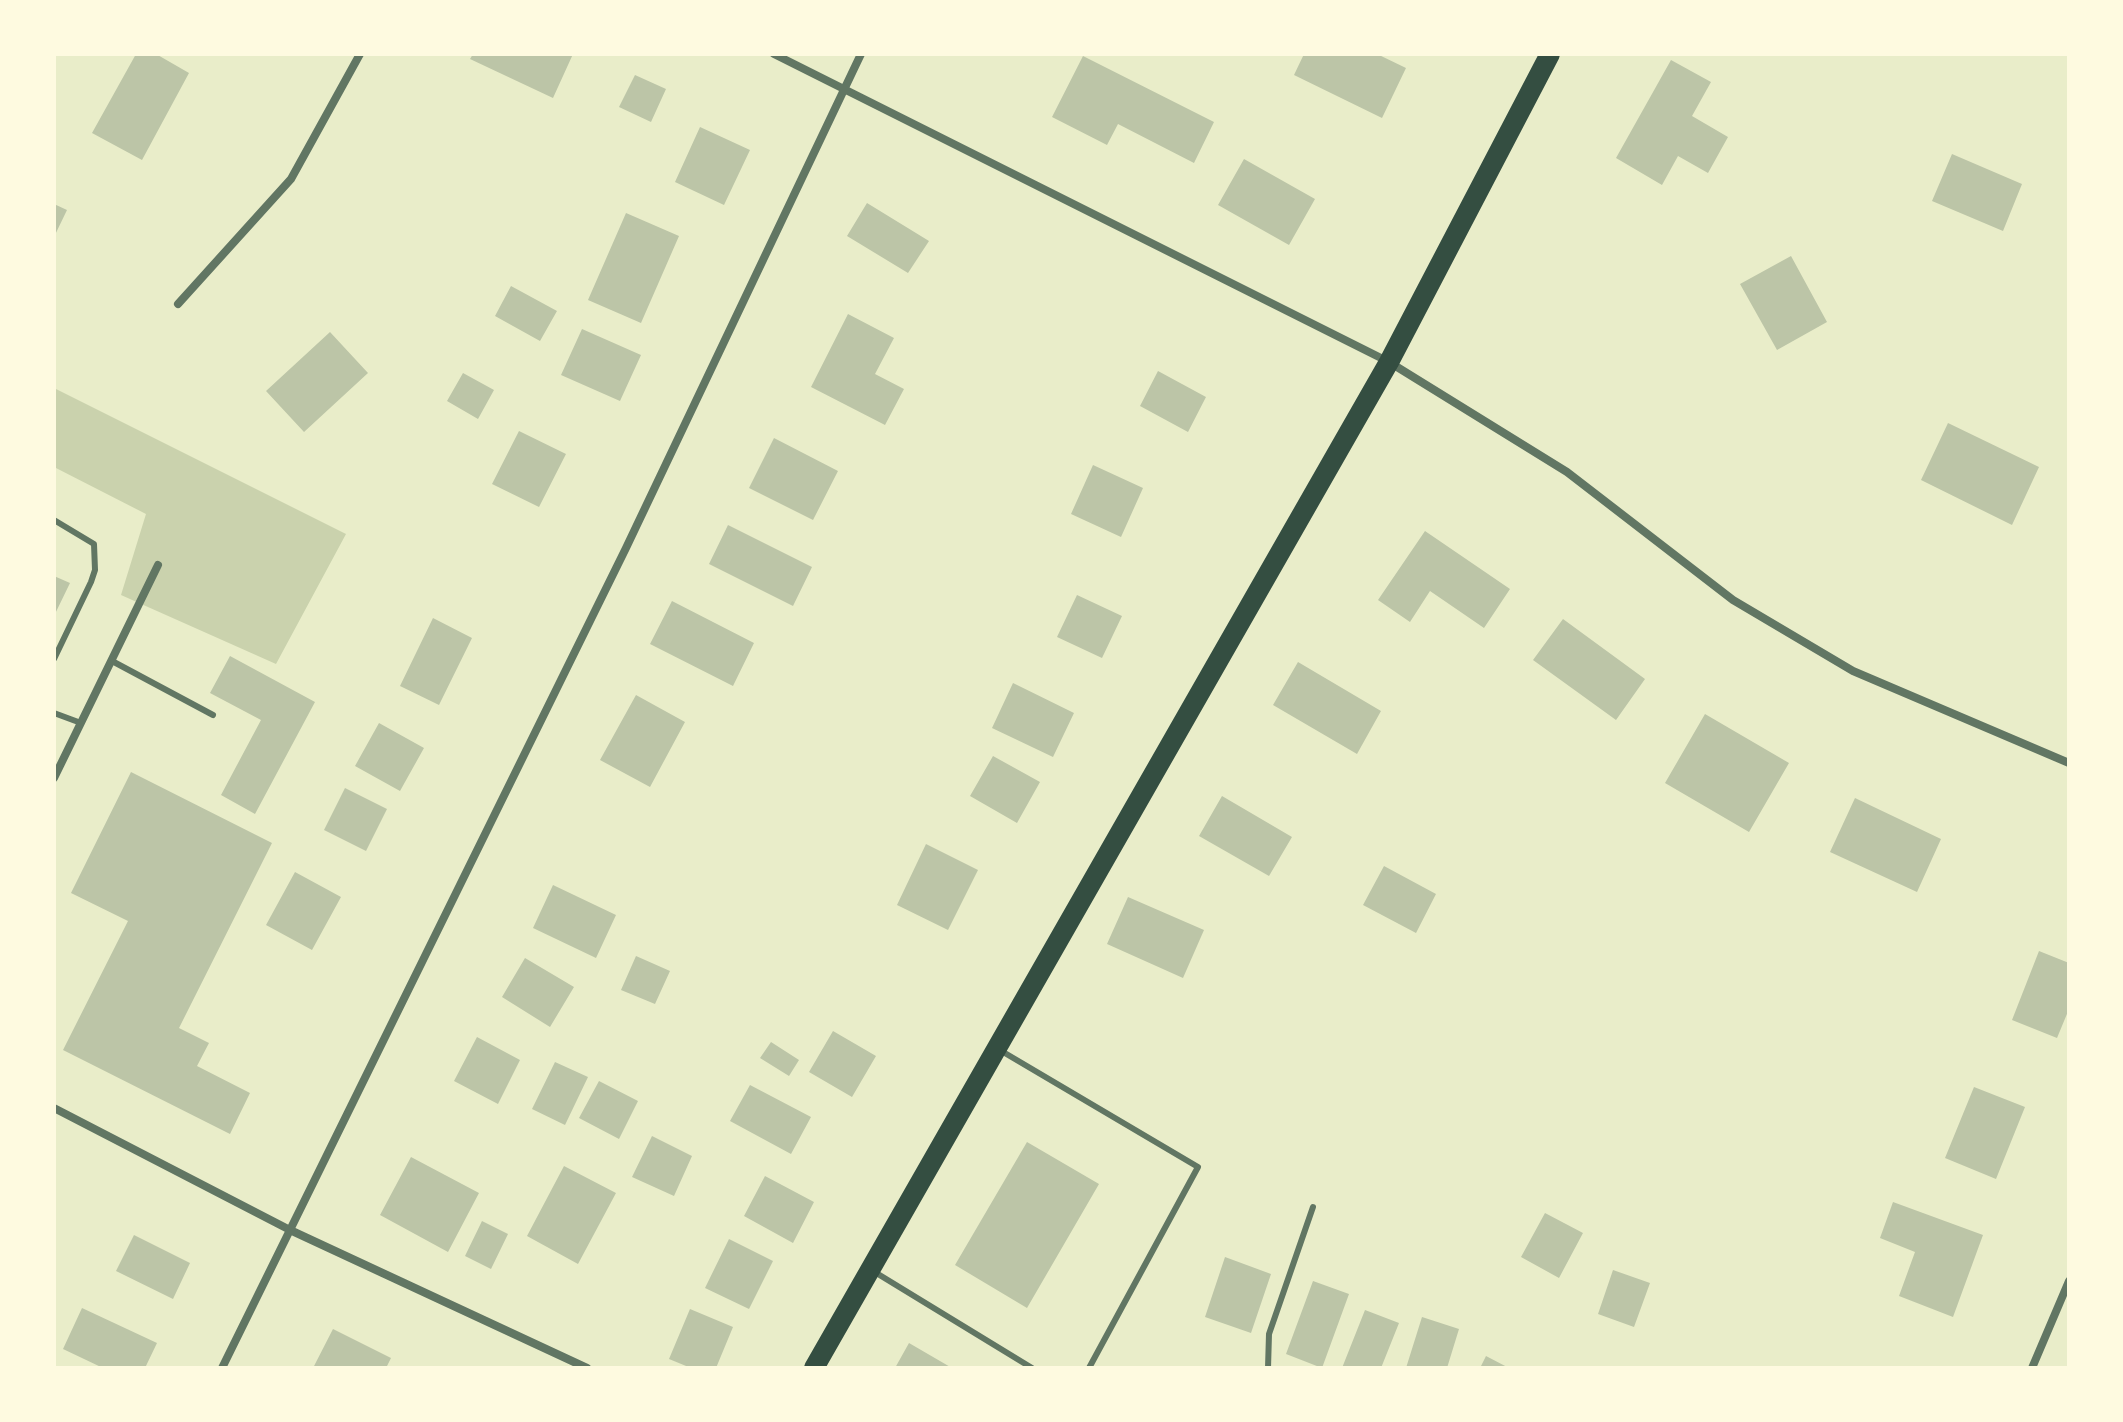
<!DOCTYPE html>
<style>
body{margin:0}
#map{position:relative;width:2123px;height:1422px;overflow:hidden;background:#e9edc9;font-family:Rubik,sans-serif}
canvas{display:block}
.frame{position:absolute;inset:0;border:56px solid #fefae0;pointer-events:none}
</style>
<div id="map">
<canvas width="2123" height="1422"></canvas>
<div class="frame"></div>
</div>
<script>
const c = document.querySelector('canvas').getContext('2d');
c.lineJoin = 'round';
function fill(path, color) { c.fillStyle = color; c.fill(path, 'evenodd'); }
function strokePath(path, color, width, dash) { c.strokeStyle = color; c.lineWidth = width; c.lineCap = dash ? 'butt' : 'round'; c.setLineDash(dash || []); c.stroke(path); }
const green = new Path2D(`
 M54 388 346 534 276 664 121 595 146 514 54 467Z`);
const building = new Path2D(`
 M136 54H156L189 73 142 160 92 133Z
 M473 54H573L553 98 470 59Z
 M1304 54H1377L1406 68 1382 118 1294 75Z
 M1083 56 1214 122 1194 163 1118 124 1107 145 1052 117Z
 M1671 60 1711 82 1692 116 1728 137 1708 173 1678 156 1662 185 1616 158Z
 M635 75 666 89 651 122 619 107Z
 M700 127 750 150 724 205 675 182Z
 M1952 154 2022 184 2003 231 1932 201Z
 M1244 159 1315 199 1289 245 1218 205Z
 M867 203 929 241 908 273 847 236Z
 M54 204 67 210 54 237Z
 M626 213 679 236 641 323 588 300Z
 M1791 256 1827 322 1777 350 1740 284Z
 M511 286 557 311 540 341 495 316Z
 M848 314 894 338 875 374 904 389 885 425 811 387Z
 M582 329 641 355 620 401 561 375Z
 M330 332 368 373 304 432 266 391Z
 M1158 371 1206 397 1188 432 1140 406Z
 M463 373 494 390 478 419 447 401Z
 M1948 423 2039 467 2012 525 1921 480Z
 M519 431 566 454 539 507 492 484Z
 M774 438 838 471 813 520 749 488Z
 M1093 465 1143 488 1121 537 1071 514Z
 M728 525 812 567 793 606 709 564Z
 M1425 531 1510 589 1484 628 1430 591 1410 622 1378 600Z
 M54 576 70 583 54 616Z
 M1077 595 1122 616 1102 658 1057 637Z
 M672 601 754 643 733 686 650 644Z
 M433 618 472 638 439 705 400 686Z
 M1563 619 1645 679 1616 720 1533 660Z
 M230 656 315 702 255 814 221 795 261 720 210 693Z
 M1298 662 1381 711 1357 754 1273 705Z
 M1013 683 1074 713 1053 757 992 728Z
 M636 695 685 722 650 787 600 760Z
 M1705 714 1789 763 1749 832 1665 783Z
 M379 723 424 748 400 791 355 766Z
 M993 756 1040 782 1017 823 970 796Z
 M131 772 272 843 179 1028 209 1043 197 1066 250 1093 230 1134 63 1050 128 921 71 893Z
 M345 788 387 809 366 851 324 830Z
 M1222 796 1292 837 1269 876 1199 836Z
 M1855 798 1941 839 1917 892 1830 852Z
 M926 844 978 870 948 930 897 905Z
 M1384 866 1436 894 1416 933 1363 905Z
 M295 872 341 897 312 950 266 925Z
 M553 885 616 915 596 958 533 928Z
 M1128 897 1204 930 1183 978 1107 944Z
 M2039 951 2069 963V1009L2057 1038 2012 1020Z
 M636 956 670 971 655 1004 621 990Z
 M525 958 574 987 550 1027 502 997Z
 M833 1031 876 1056 852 1097 809 1072Z
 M477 1037 520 1060 498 1104 454 1081Z
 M771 1042 799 1060 789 1076 760 1058Z
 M555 1062 588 1077 565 1125 532 1109Z
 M599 1081 638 1101 619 1139 579 1118Z
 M750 1085 811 1117 791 1154 730 1121Z
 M1974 1087 2025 1107 1996 1179 1945 1158Z
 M652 1136 692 1156 674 1196 632 1177Z
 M1027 1142 1099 1184 1027 1308 955 1265Z
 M411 1157 479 1193 448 1252 380 1215Z
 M564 1166 616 1193 578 1264 527 1236Z
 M765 1176 814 1202 793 1243 744 1216Z
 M1893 1202 1983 1235 1953 1317 1899 1296 1915 1252 1880 1238Z
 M1545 1213 1583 1233 1559 1278 1521 1257Z
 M482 1221 508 1234 491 1269 465 1256Z
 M134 1235 190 1263 173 1299 116 1271Z
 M729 1239 773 1261 749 1309 705 1288Z
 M1225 1257 1271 1274 1251 1333 1205 1317Z
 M1613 1270 1650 1283 1634 1327 1598 1314Z
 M1313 1281 1349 1294 1322 1368 1286 1354Z
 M82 1308 157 1343 145 1368H103L63 1349Z
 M690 1309 733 1327 716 1368H691L669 1359Z
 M1365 1310 1399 1323 1381 1368H1342Z
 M1422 1317 1459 1329 1447 1368H1406Z
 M333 1329 391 1358 386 1368H313Z
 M909 1343 952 1368H895Z
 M1486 1356 1509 1368H1480Z`);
const service = new Path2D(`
 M54 520 94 544 95 570 91 582 54 659
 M112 661 213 715
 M54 713 81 723
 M998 1049 1198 1167 1089 1368
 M873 1271 1032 1368
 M1268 1368 1269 1334 1313 1207`);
const minor = new Path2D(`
 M774 54 1389 362 1567 472 1733 600 1853 671 2069 763
 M178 304 291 179 360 54
 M54 778 158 565
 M54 1108 290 1230 587 1368
 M222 1368 626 548 861 54
 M2032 1368 2069 1281`);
const primary = new Path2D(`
 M814 1368 1389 362 1550 54`);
fill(green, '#cad2ad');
fill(building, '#bcc5a7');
strokePath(service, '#617663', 6);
strokePath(minor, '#617663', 8);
strokePath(primary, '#344e41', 20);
</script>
